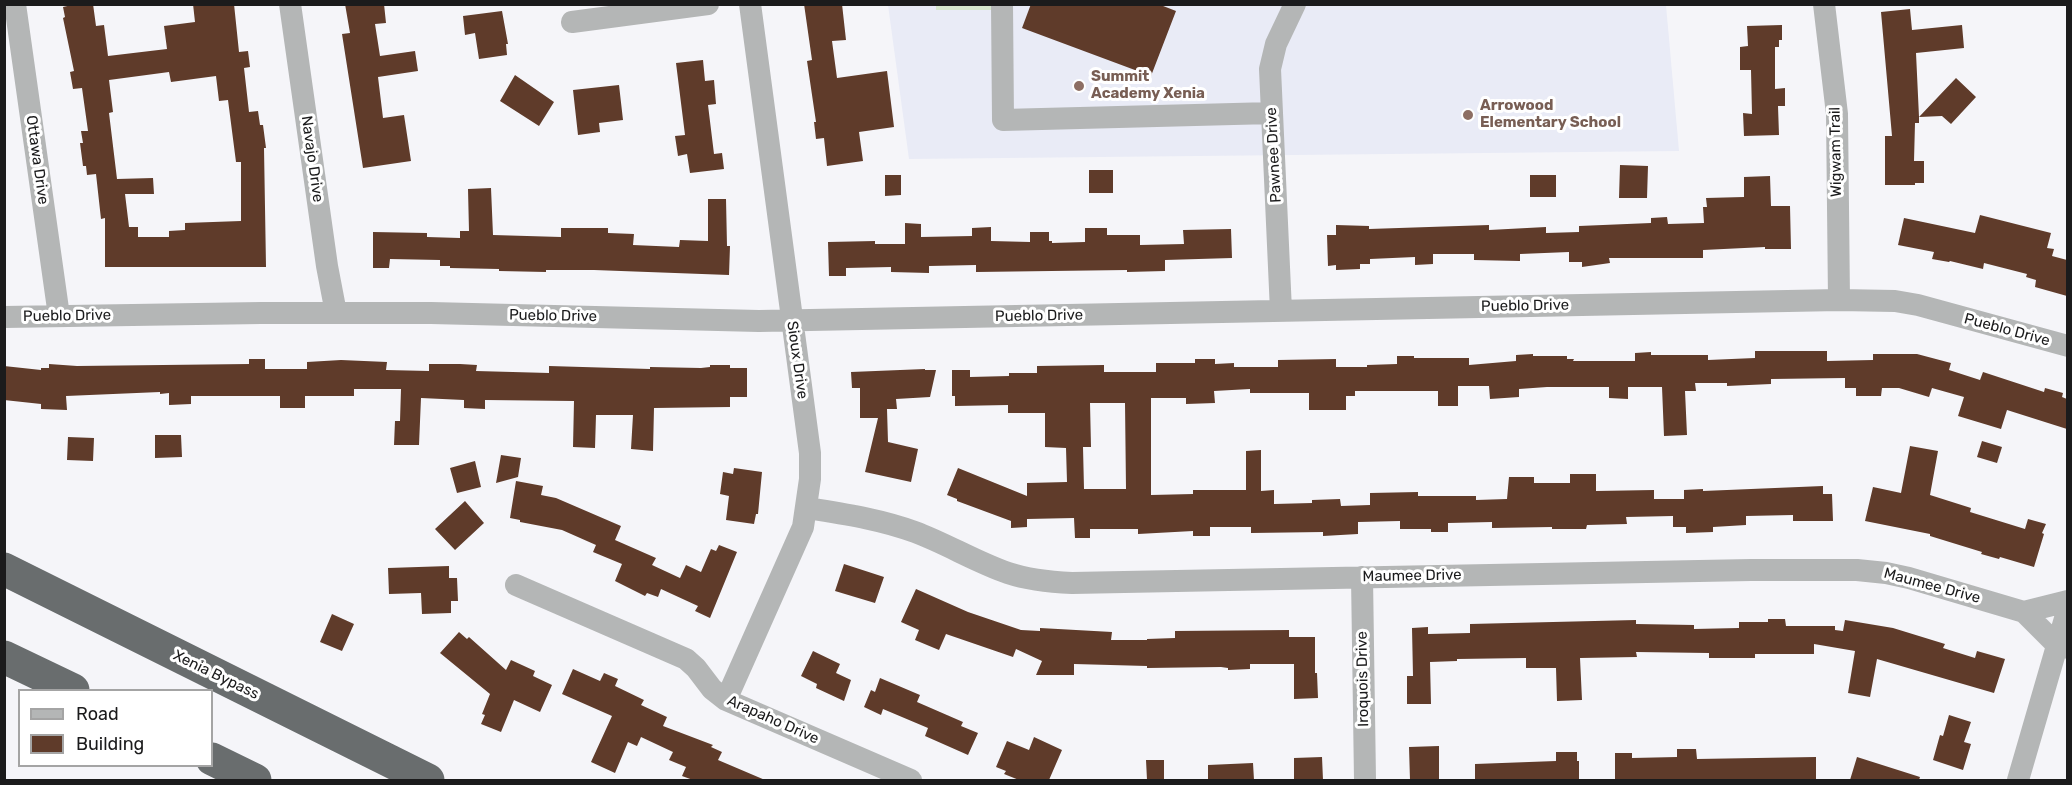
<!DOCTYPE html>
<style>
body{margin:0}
#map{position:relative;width:2072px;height:785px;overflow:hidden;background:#f5f5f9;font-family:Rubik,sans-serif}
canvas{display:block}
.frame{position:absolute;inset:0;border:6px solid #1b1b1c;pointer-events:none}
.legend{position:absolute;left:18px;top:689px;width:195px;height:78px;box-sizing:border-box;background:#fff;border:2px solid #a4a4a4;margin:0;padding:8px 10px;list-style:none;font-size:18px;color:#1b1b1c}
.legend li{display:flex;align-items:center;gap:12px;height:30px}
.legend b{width:30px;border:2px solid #a4a4a4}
</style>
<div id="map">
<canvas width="2072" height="785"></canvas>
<div class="frame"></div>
<ul class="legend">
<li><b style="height:8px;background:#b4b6b6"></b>Road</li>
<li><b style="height:16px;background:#5f3b2a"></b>Building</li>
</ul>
</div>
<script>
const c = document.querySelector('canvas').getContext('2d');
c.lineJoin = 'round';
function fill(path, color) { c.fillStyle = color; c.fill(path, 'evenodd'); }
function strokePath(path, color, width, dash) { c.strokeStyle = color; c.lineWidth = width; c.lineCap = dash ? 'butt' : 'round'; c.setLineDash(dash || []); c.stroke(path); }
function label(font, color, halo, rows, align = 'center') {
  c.font = font + ' Rubik,sans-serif'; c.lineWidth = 6; c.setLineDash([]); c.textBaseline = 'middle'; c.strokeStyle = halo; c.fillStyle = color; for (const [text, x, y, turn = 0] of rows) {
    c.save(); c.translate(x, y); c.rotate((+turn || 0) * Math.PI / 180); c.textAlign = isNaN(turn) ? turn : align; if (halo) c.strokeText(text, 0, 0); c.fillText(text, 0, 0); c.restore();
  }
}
const built = new Path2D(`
 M888 5H1666L1679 151 909 159Z`);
const green = new Path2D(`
 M936 5H991V10H936Z`);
const building = new Path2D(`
 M76 4H93L96 26 104 25 108 56 167 49 164 26 195 22 193 4H234L239 52 248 51 250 67 244 68 249 112 258 111 260 125H263L266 148H264L266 267H105V218L101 219 96 174 87 175 86 166H83L80 143H83L81 131H88L82 88 73 89 70 72 74 71 63 18 65 17 63 7ZM169 72 171 82 216 76 219 101 228 100 236 162H241V221L185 223V230L169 231V237H138V227H129L125 194H154L153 178 117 179 109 113 113 112 109 80Z
 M345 4H384L386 23 375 24 380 56 415 51 418 71 378 77 383 118 404 115 411 161 363 168 342 34 350 33Z
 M804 4H842L846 40 832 41 837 78 887 71 894 127 859 132 863 161 827 166 824 138 816 139 814 122H816L807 61 812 60Z
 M1031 4H1158L1176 11 1151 76 1022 28Z
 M1910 9 1912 30 1962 25 1964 48 1916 53 1919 117V123H1915L1914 161H1924V183H1915V185H1885V136H1892L1881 12Z
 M502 11 508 44H506L507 55 479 59 475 33 465 35 463 16Z
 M1782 25V40H1779V47H1775V89L1785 88V106H1778L1779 135 1744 136 1743 113 1752 114 1751 70H1740V47L1748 46 1747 26Z
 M703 60 705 81 714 80 716 104 708 105 714 154 722 153 724 169 690 173 687 154 678 156 675 136 685 135 676 63Z
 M515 75 554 102 539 126 500 101Z
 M1956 78 1976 97 1951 124 1942 116 1919 117Z
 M619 85 623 120 599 123 600 132 578 135 573 90Z
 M1620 165 1648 166 1647 198H1619Z
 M1089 170H1113V193H1089Z
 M885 175H901V195L885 196Z
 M1530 175H1556V197H1530Z
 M1770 176 1771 206H1790L1791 249H1765V247L1703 250V258H1609L1610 263 1582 267V262H1569V252L1520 254V261L1474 260V254H1433V264L1415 265V257L1370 259V264H1360V269L1336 270V265L1328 266 1327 235H1336V225L1369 226V229L1489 225V230L1546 227V233L1579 232V226L1651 223V218L1667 217 1668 224 1704 223 1703 207H1707L1706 198 1744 197V177Z
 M491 188 493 235 561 237V228H608V233L634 234 633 245 679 247 680 240 708 241V199H726L727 246H730L729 275 594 270H546V272L499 271V269L450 268V266H440V260L390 259 389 268H373V232L427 233V237L460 238V231H469L468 189Z
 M1980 215 2051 233 2047 248 2054 249 2052 256 2067 260V296L2035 287 2036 280 2026 277 2027 274 1984 263 1983 269 1950 261 1949 262 1932 259 1934 252 1898 245 1904 218 1975 233Z
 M905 223 921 224V237L972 236V228L991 227V241L1030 242V232H1049V241H1052V243L1085 242V228H1107V235H1140V245L1184 244 1183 230 1231 229 1232 258 1165 260V271L1127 272V270L976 272V265L929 266V273L891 272V267L846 268V276H829L828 242 875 241V244H905Z
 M1755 351H1827V361L1873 360V354H1917L1951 363 1949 370 1980 380 1983 372 2044 392 2045 388 2063 393 2062 397 2067 399V429L2007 410 2001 429 1958 416 1964 397 1932 388 1929 397 1899 388H1882L1881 396H1856V388H1845V378L1771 379V384L1727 386V383H1695L1696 391H1685L1687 435 1664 436 1662 387H1628V399L1609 398V387H1547L1519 389V397L1490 399 1489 386H1458V406H1438V391H1355V396H1346V410H1309V393H1250V389L1214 391 1215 403 1186 404V398H1151V495L1193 494V490H1246V451L1261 450V491L1274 490V504L1312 503V500L1340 499 1341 506 1370 505V493L1418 492V496H1476V500L1507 499 1509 477H1534V483H1570V474H1596V491L1654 490V499H1684V490L1703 489V491L1823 486V494H1832L1833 521H1793V515L1746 516V525L1713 527V532L1686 533V527H1673V516L1626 517 1627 524 1587 525 1586 529H1552V527L1492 528V522L1448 523V532H1431V529H1400V521L1358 522V534L1323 536V532L1251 533V527H1210V536H1193V531L1138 534V529H1090V538H1075L1074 518 1027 519V527L1011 528V521L957 501V499L947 495 958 468 1027 496V483L1067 482 1066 448 1045 447V413H1008V405L955 406V396H952V370H970V377L1009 376V373H1037V366L1104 365V372H1156V363H1195V359H1215V364L1234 363V367H1278V360L1336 359V367H1367V365L1397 364V356H1414V358H1469V365L1516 361V355L1533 354V356H1567V359H1574L1573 361H1635V353L1651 352V355H1708V360L1755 358ZM1090 403H1125L1126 489H1084L1083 447H1091Z
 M249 359H265V369H307V362L341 360 387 362 386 370 429 371V364H460L477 365 476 371 549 373V366L650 369V367L701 368 710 367V365H730V368H747V397H730V407L654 408 653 451 631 449 633 415H596L595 448 573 447 574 401 485 400V409L464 408V400L421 398 419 445H394L395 421H400L401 389H354V396H305V408H280V396H191V404L169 405V393L160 394V392L66 396 67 410 41 409V404L4 400V366L41 370V368H49V364L77 366 249 364Z
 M925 369V370H936L930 397 896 399 897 409H887L888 442 918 449 911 482 865 472 878 418H860V388H852L851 372Z
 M155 435H181L182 457 155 458Z
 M68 437 94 438 93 461 67 460Z
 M1982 441 2002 447 1997 463 1977 457Z
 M1910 446 1938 451 1930 495 1971 508 1970 512 2025 529 2028 519 2046 524 2042 533 2044 534 2034 567 2000 557 1999 559 1981 554 1982 552 1930 536V534L1865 521 1873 487 1901 493Z
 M501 455 521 458 518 477 496 483Z
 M475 461 481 487 457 493 450 468Z
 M734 468 762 472 758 514H756L754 524 726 520 729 496 720 494 723 472 733 474Z
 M516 481 543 486 541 495 556 498 621 526 615 540 656 558 652 565 680 578 686 565 701 572 711 549 716 551 719 545 737 552 710 618 695 611 698 606 661 589 658 597 647 593 645 596 615 581 622 564 593 552 596 545 562 530 520 522V520L510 518Z
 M465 501 484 523 455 550 435 529Z
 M844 564 884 577 875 603 835 591Z
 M449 566V578H457L458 601H451V613L422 614 421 593 389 594 388 568Z
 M916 589 968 612 1021 630 1040 631V628L1112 632 1111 640H1147V639L1175 638V631L1289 630V637H1315V673H1317L1318 698 1294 699V664H1250V669L1228 670V668L1221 667 1147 668V666L1074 664V675H1036L1042 661 1016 649 1013 657 946 634 939 650 915 640 919 630 901 622Z
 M332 614 354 624 342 651 320 642Z
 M1768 619H1785L1786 626H1835V630L1843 631 1845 620 1893 628 1945 644 1943 648 1975 658 1977 651 2005 659 1994 693 1877 659 1870 697 1848 693 1855 651 1814 644V654H1755V658H1709V653L1636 652 1637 657 1580 658 1582 700 1557 701 1556 668H1526V658L1457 659V661L1430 662 1431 704H1407V676H1413L1412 628 1428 627V634L1470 633V624L1636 620V624L1694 625V629L1739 628V622H1768Z
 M459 632 467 639 469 637 506 670 511 660 535 671 533 676 552 685 540 712 514 700 501 732 481 724 485 715 482 714 490 694 440 653Z
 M813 651 840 664 836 673 851 680 844 701 816 688 817 684 801 676Z
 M573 669 600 681 604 673 618 679 615 686 644 700 641 705 667 717 663 726 713 745 711 747 722 752 718 760 765 780H693L682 776 686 767 669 760 673 752 641 737 637 746 628 742 615 773 591 762 612 716 562 694Z
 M880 678 920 695 917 702 963 722 961 726 978 733 968 755 925 736 928 728 883 709 881 715 864 707 871 690 875 692Z
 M1949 715 1971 722 1964 742 1971 744 1963 770 1933 760 1940 735 1943 736Z
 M1034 737 1062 750 1049 780H1019L1004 774 1006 771 996 767 1007 741 1029 750Z
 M1439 746V780H1410L1409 747Z
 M1677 749H1696L1697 759 1816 757V780H1615V753H1632V758L1677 757Z
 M1556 752H1577V761H1579V780H1475V764L1556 761Z
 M1322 757 1323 780H1294V758Z
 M1857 757 1920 777 1919 780H1850Z
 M1146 760H1164V780H1147Z
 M1253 763 1254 780H1208V765Z`);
const minor = new Path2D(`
 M15 4 59 316
 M290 4 327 266 336 313
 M1002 4 1003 120 1272 113
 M1824 4 1837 114 1839 300
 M572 22 708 4
 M1281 311 1270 69 1276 44 1295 4
 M4 317 261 313H431L759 321 1839 300 1895 301 1918 305 2068 346
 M807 508C844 514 880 519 915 532 947 544 976 562 1008 573 1029 580 1050 582 1072 583L1751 570H1857L1886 573 1909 578 2024 612 2057 645 2068 648
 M1362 577 1365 780
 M516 585 686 659 696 668 712 689 726 700 911 780
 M2024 612 2068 601
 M726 700 803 527 810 479V453L750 4
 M2018 780 2068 608`);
const highway = new Path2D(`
 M4 569 428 780
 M4 657 73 690
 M212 759 255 780`);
const markers = [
 [1079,86,6,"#8d6e63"],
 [1468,115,6,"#8d6e63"]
];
const educationNames = [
 ["Summit",1091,77],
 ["Academy Xenia",1091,94],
 ["Arrowood",1480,106],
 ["Elementary School",1480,123]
];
const streetNames = [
 ["Wigwam Trail",1836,152,-91],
 ["Pawnee Drive",1274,155,-93],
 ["Navajo Drive",312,159,82],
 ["Ottawa Drive",37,160,82],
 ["Pueblo Drive",1525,306,-1],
 ["Pueblo Drive",67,316,-1],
 ["Pueblo Drive",553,316,1],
 ["Pueblo Drive",1039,316,-1],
 ["Pueblo Drive",2007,330,15],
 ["Sioux Drive",797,360,82],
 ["Maumee Drive",1412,576,-1],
 ["Maumee Drive",1932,586,15],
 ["Xenia Bypass",216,675,26],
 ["Iroquois Drive",1363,679,-91],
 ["Arapaho Drive",773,720,24]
];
fill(built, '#e9ebf6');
fill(green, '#d6e7cd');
fill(building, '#5f3b2a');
strokePath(minor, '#b4b6b6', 22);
strokePath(highway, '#696d6e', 33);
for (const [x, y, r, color] of markers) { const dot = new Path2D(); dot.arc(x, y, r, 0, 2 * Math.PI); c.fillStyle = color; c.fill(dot); strokePath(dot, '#fff', 2); }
label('bold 15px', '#785e54', '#fff', educationNames, 'left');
label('15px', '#1b1b1c', '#fff', streetNames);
</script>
